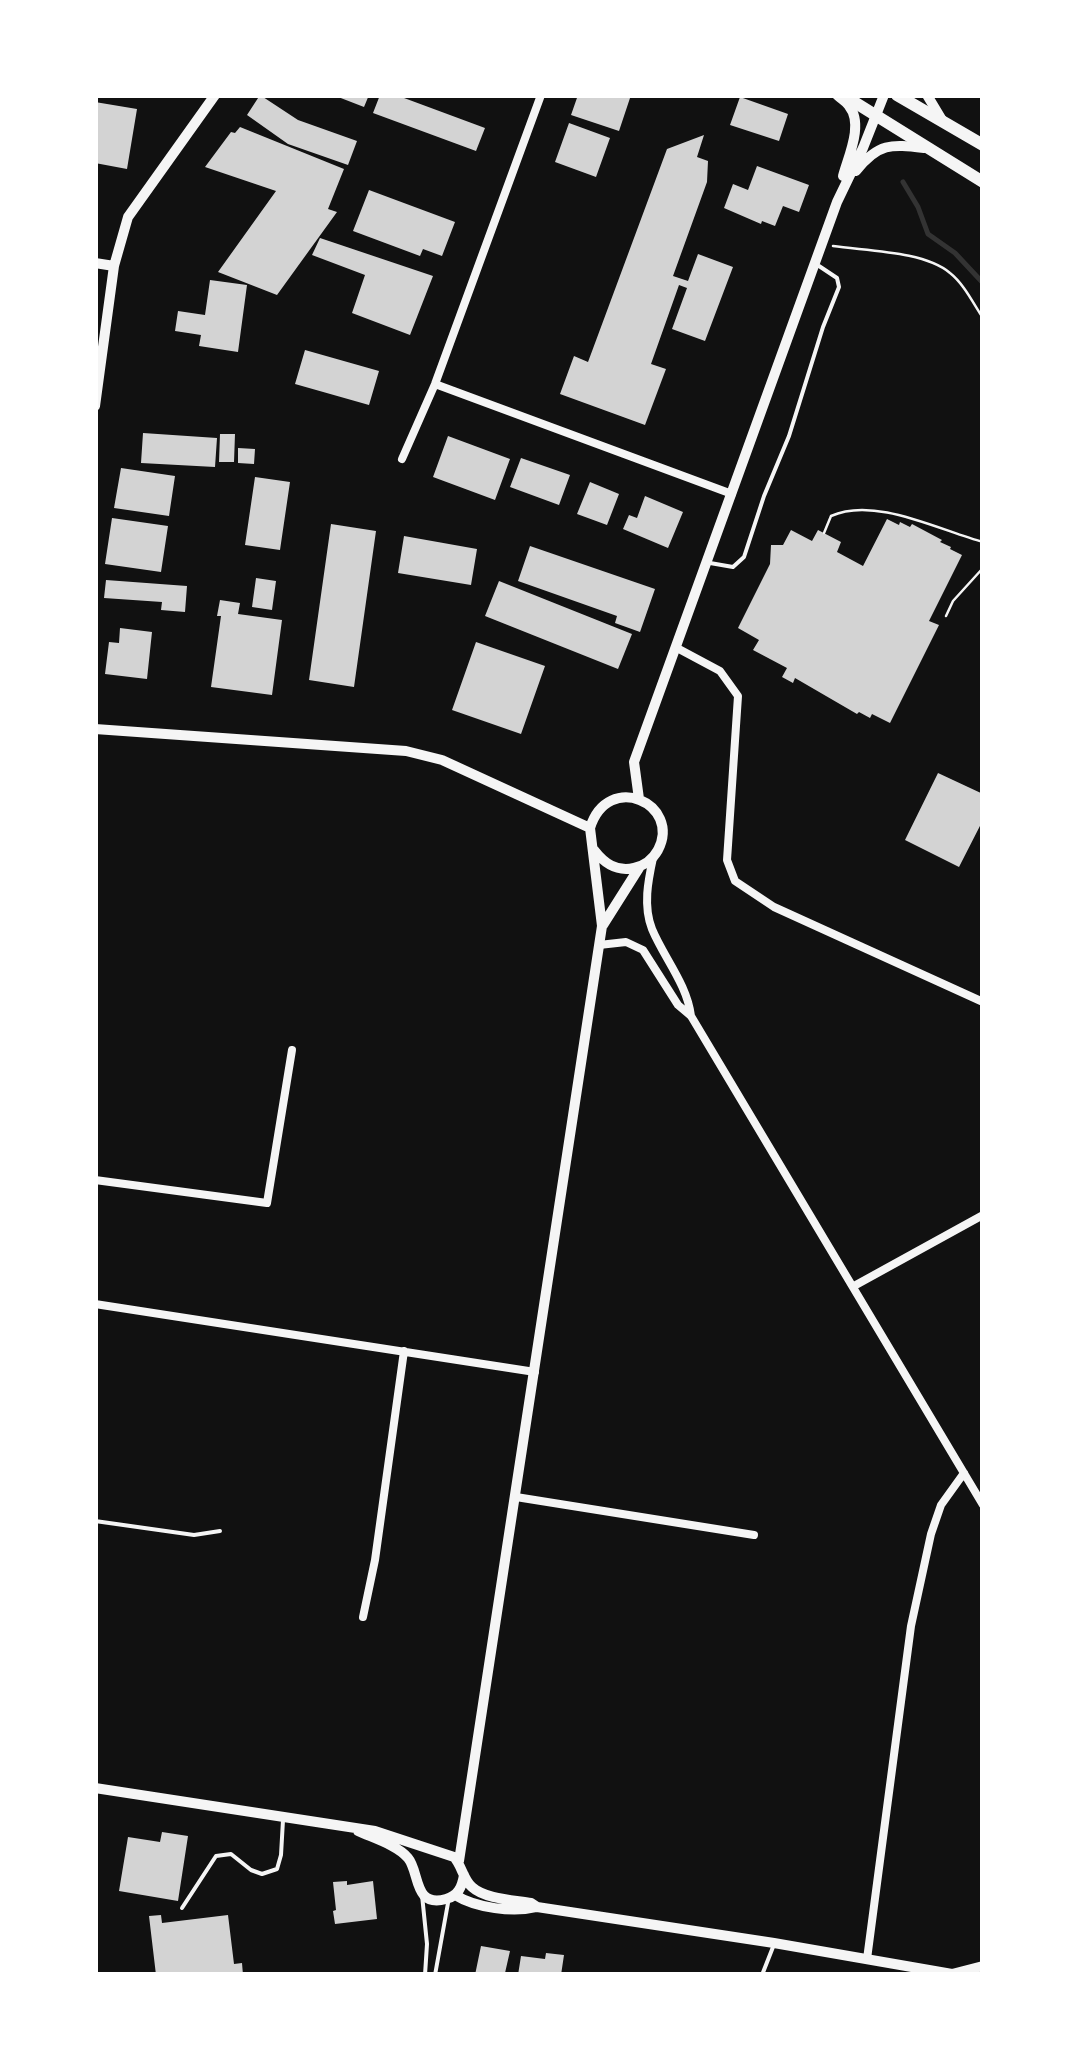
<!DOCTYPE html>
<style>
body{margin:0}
#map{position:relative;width:1078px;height:2070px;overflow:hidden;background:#111;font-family:Bitter,serif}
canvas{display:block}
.frame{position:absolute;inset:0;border:98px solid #fff;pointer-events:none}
</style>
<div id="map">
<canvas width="1078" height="2070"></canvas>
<div class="frame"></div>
</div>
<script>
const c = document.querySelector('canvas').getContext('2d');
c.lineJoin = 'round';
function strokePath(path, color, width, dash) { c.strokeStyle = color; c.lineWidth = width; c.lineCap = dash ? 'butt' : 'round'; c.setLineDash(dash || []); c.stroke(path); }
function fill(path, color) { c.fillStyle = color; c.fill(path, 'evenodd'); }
const stream = new Path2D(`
 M903 182 918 207 928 234 955 253 983 283`);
const building = new Path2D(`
 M260 95 298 120 357 141 348 165 288 144 247 115Z
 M333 95H369L364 107Z
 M380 95H396L485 128 476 151 373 113Z
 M578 95H631L619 131 571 115Z
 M740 97 788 114 779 141 730 125Z
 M95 102 137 109 127 169 95 163Z
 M569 123 610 138 596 177 555 162Z
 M240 127 344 169 328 209 337 212 277 295 218 272 276 191 205 167 231 132 235 133Z
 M704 135 697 157 708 161 707 182 673 276 688 281 698 254 733 267 705 341 672 329 687 288 679 285 651 364 666 369 645 425 560 394 574 356 588 362 667 149Z
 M757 166 809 185 799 212 783 206 775 226 762 221 761 224 724 208 733 184 748 190Z
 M369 190 455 222 442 256 423 249 420 256 353 231Z
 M320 238 433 276 410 335 352 313 365 275 312 255Z
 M210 280 247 285 238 352 199 346 201 335 175 331 178 311 205 315Z
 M305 350 379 371 369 405 295 384Z
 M143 433 217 438 215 467 141 463Z
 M220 434H235L234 462H219Z
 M448 436 510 459 495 500 433 477Z
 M238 448 255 449 254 464 238 463Z
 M521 458 570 475 559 505 510 487Z
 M121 468 175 476 169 516 114 508Z
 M255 477 290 482 280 550 245 545Z
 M590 482 619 494 607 525 577 514Z
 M645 496 683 512 668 548 623 529 629 515 637 518Z
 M112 518 168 526 161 572 105 564Z
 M887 519 899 525 900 522 910 527 912 524 942 540 940 542 951 547 950 549 962 555 929 621 939 625 890 723 872 714 870 718 859 712 857 714 795 678 793 683 782 677 787 668 753 650 759 640 738 628 770 564 771 545H783L791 530 812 541 818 530 841 542 837 552 863 566Z
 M331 524 376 531 354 687 309 680Z
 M404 536 477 549 471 585 398 573Z
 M530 546 655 589 640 632 615 623 617 616 518 581Z
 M256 578 276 581 272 610 252 607Z
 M106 580 187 586 185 612 161 610 162 602 104 598Z
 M499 581 632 634 618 669 485 616Z
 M220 600 240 603 238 614 282 620 272 695 211 687 221 616H217Z
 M120 628 152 632 147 679 105 674 109 642 119 643Z
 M476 642 545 666 521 734 452 710Z
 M938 773 983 794V820L959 867 905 840Z
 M162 1832 188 1836 178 1901 119 1891 128 1837 160 1842Z
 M347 1881V1885L373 1881 377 1919 335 1924 333 1911 336 1910 333 1882Z
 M161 1915 162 1923 228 1915 234 1964 242 1963 243 1975H156L149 1916Z
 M481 1946 510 1951 505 1973 498 1972 497 1975H475Z
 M546 1953 564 1955 561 1975H518L521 1956 545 1959Z`);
const path = new Path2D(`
 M833 246C866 251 924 251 950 273 964 284 973 303 983 318
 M824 533 831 516C874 496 939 530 983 542
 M946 616 953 601 983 568`);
const service = new Path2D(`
 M710 563 733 567 744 557 764 496 789 436 823 327 839 287 837 278 819 266
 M95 1521 194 1535 220 1531
 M422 1895 427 1944 425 1975
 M182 1908 216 1856 231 1854 251 1870 262 1874 277 1869 281 1855 283 1820
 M435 1975 448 1903
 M762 1975 773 1947`);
const minor = new Path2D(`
 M435 384 732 494
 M402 459 435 384 541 95
 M677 648 720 671 738 696 727 860 735 881 774 907 983 1002
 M653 858C648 881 643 906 652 929 664 958 687 984 691 1016
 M599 945 626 942 643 950 678 1005 691 1016 983 1505
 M95 1180 267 1203 292 1050
 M854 1286 983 1215
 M95 1304 535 1372
 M516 1497 754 1535
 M363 1617 375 1560 404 1351
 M867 1959 911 1626 931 1534 941 1505 964 1473`);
const tertiary = new Path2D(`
 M837 95C841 99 846 101 849 106 864 124 848 157 843 176
 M927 95 942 120
 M856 171C878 143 891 144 924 148
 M95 263 114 266
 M95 406 114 266 128 217 215 95
 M95 729 406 751 442 760 590 828
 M639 799 634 762 837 202 863 148 884 95
 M603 925 639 868
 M95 1788 375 1831 454 1857C462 1866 463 1879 472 1887 485 1899 514 1900 531 1903L537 1907 774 1943 952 1974 983 1966
 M358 1831C373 1838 397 1845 408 1858 420 1872 413 1908 446 1899 458 1896 462 1887 464 1875
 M459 1861 602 926 590 828C608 770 682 804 658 850 653 859 644 866 634 868 616 872 604 863 594 850
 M455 1895C476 1908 513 1913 537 1907`);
const primary = new Path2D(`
 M843 95 983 182
 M897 95 983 145`);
strokePath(stream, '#333', 5);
fill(building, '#d3d3d3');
strokePath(path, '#f5f5f5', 2.5);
strokePath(service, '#f5f5f5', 4);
strokePath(minor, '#f5f5f5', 8);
strokePath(tertiary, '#f5f5f5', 10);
strokePath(primary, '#f5f5f5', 12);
</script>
